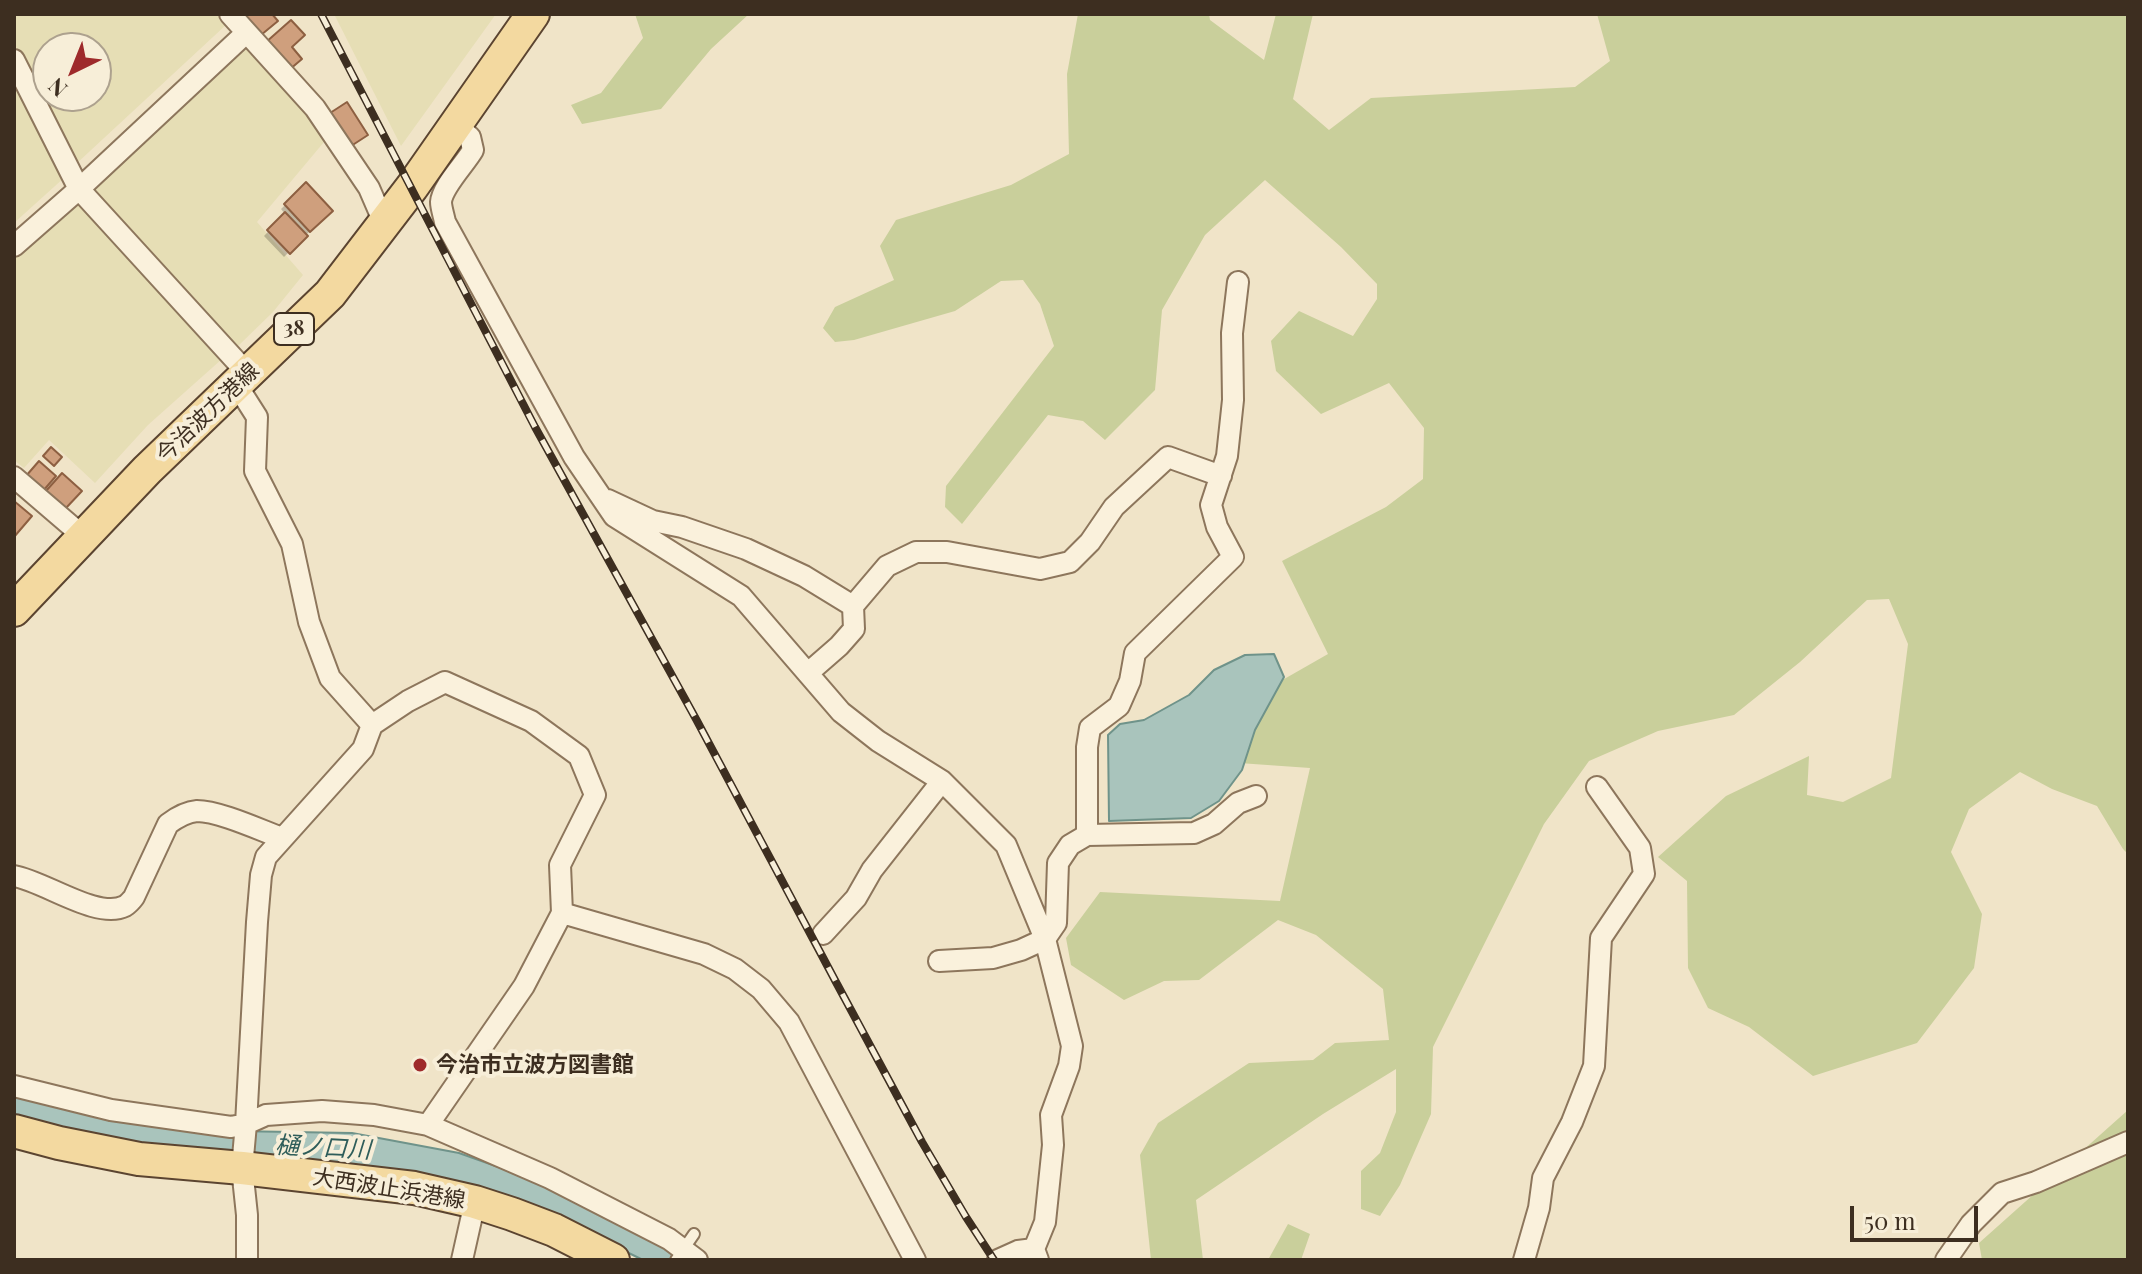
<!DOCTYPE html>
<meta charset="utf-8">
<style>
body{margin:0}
#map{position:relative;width:2142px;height:1274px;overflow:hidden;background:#f0e4c8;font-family:"Playfair Display",serif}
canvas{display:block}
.frame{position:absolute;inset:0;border:16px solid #3d2e20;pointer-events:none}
.north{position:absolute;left:32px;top:32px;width:80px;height:80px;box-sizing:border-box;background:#f7eed8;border:2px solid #ada18e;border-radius:50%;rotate:223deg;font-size:22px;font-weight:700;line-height:32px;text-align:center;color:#3d2e20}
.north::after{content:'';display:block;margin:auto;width:28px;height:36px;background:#9e2a2b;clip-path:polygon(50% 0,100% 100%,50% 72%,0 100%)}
.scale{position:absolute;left:1850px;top:1206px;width:128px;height:36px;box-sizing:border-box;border:4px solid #3d2e20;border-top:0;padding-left:10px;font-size:24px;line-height:28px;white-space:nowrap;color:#3d2e20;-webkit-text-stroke:6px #f7eed8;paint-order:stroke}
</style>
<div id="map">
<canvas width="2142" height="1274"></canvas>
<div class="frame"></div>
<div class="north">N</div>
<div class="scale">50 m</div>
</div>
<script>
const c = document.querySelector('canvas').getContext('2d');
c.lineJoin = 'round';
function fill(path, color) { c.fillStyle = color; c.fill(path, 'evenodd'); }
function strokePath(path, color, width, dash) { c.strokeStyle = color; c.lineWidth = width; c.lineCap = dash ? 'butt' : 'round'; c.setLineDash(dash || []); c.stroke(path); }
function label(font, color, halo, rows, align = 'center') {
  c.font = font + ' "Playfair Display","Noto Sans JP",serif'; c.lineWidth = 8; c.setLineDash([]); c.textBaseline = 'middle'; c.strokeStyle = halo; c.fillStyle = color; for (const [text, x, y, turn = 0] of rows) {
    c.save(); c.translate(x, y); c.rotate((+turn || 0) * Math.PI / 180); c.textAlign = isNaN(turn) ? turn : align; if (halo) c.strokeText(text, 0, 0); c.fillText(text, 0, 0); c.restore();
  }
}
const farmland = new Path2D(`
 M14 14H219L227 24 76 164 14 43ZM48 48H96V96H48Z
 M334 14H496L401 146Z
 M247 42 297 100 324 142 257 222 303 275 273 312 237 347 90 190Z
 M14 76 65 177 14 223Z
 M78 198 222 359 148 425 95 483 49 440 24 468 14 460V254Z`);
const green = new Path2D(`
 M635 14H749L711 49 661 109 582 124 571 105 601 93 643 38Z
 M1078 14H1209L1210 20 1264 60 1276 14H1313L1293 99 1329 130 1371 98 1575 87 1610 61 1597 14H2128V854L2123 849 2097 806 2052 789 2020 772 1969 809 1951 852 1982 914 1974 968 1917 1043 1813 1076 1749 1027 1708 1008 1688 968 1687 881 1658 857 1726 796 1809 756 1807 795 1843 802 1891 778 1908 644 1889 599 1867 600 1800 662 1734 715 1658 731 1589 761 1544 824 1433 1047 1431 1114 1400 1185 1380 1216 1361 1209V1171L1380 1153 1396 1112V1069L1323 1114 1196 1200 1203 1260H1151L1140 1155 1158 1123 1249 1063 1313 1060 1335 1043 1389 1040 1383 989 1316 935 1278 920 1199 980 1164 981 1124 1000 1071 965 1066 938 1100 892 1280 901 1310 768 1239 763 1272 686 1328 654 1282 561 1386 507 1423 479 1424 428 1389 383 1321 414 1276 371 1271 341 1299 311 1353 336 1377 299V284L1341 247 1265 180 1205 235 1162 310 1155 390 1105 440 1083 421 1048 415 962 524 945 507 946 486 1054 346 1040 304 1023 280 1001 281 955 311 854 340 835 342 823 328 835 307 894 280 880 246 896 220 1011 185 1069 154 1067 74Z
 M2128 1110V1260H1982L1979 1243Z
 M1288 1224 1310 1234 1301 1260H1268Z`);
const water = new Path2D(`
 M1274 654 1284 677 1255 730 1242 770 1219 801 1191 818 1109 821 1108 735 1120 724 1144 720 1189 695 1214 670 1245 655Z
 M14 1093 232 1131 352 1133 459 1153 518 1174 609 1212 687 1260H643L590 1234 62 1128 14 1117Z`);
const shadow = new Path2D(`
 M306 185 330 211 284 257 264 236 285 214 281 209Z`);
const building = new Path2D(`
 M243 14H272L278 21 261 35Z
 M291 20 305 35 292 47 302 59 289 70 265 43Z
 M347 102 368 135 348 148 327 115Z
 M306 182 333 211 310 232 284 204Z
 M285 212 308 236 290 254 267 230Z
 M51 447 62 457 54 466 43 456Z
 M39 461 56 476 43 491 26 476Z
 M62 473 82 491 66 508 46 491Z
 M14 501 32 516 14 537Z`);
const service = new Path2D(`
 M676 1260 694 1234`);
const minor = new Path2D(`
 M230 14 315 108 369 188 385 225
 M14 60 79 189 248 374
 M456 125 470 137 473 150C465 164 442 187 441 202 441 208 444 216 445 222L574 457 614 516 741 596 841 712 878 741 942 781 1006 845 1045 939 1072 1046 1069 1066 1051 1115 1053 1145 1045 1222 1034 1249 1038 1260
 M14 246 79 189 246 33
 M236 384 257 417 255 471 292 544 309 622 330 678 372 725
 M14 477 84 537
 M608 500 653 521 682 527 746 549 804 576 853 606 887 566 916 552H947L1040 569 1070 562 1090 542 1114 507 1168 457 1221 476
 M808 673 839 646 854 629 853 606
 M1087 835V747L1090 728 1119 706 1130 681 1135 653 1233 557 1217 527 1211 505 1227 456 1233 400 1232 333 1238 282
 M14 876C44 881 97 920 125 906 127 905 133 899 134 897L168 824C176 818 185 812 197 811 219 811 260 830 282 838
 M562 913 704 954 735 969 761 989 789 1022 915 1260
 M823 934 856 898 872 870 942 781
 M939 961 993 958 1021 950 1045 939 1056 923 1058 863 1070 845 1087 835 1194 833 1214 824 1238 803 1256 796
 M14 1086 111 1110 231 1127 246 1124 266 1115 322 1111 374 1115 428 1125 550 1178 669 1239 697 1260
 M247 1260V1215L242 1168 246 1124 257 922 261 875 266 857 363 749 372 725 408 701 445 682 531 721 579 756 595 795 560 865 562 913 524 986 428 1125
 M462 1260 475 1202
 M998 1260 1018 1251 1034 1249
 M1524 1260 1539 1208 1543 1178 1572 1122 1594 1066 1601 938 1644 874 1640 848 1597 787
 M1946 1260 1971 1224 2002 1193 2036 1182 2128 1142`);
const primary = new Path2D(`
 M14 610 147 470 330 294 412 187 533 14
 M14 1131 59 1143 139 1159 242 1168 414 1188 475 1202 512 1214 554 1230 613 1260`);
const rail = new Path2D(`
 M321 14 535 427 696 719 837 984 922 1142 966 1217 994 1260`);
const markers = [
 [420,1065,8,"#9e2a2b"]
];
const shields = [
 [294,329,40]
];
const shieldNames = [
 ["38",294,329]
];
const streetNames = [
 ["今治波方港線",208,413,-44],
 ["大西波止浜港線",389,1189,9]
];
const poiNames = [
 ["今治市立波方図書館",436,1065]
];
const waterNames = [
 ["樋ノ口川",323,1148,3]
];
fill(farmland, '#e6deb5');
fill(green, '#c9cf9b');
fill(water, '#a9c4bc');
strokePath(water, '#6f938a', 2);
fill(shadow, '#0003');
fill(building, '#cf9f7d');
strokePath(building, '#8d5f41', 2);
strokePath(service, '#8d765c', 14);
strokePath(minor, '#8d765c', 24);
strokePath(primary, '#5b4430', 36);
strokePath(service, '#faf1dc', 10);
strokePath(minor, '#faf1dc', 20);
strokePath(primary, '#f3d9a0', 32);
strokePath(rail, '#3d2e20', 8);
strokePath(rail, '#f7eed8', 5, [15]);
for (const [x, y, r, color] of markers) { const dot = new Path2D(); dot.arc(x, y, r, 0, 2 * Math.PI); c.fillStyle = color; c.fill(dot); strokePath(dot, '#f7eed8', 3); }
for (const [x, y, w] of shields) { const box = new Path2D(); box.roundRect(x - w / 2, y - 16, w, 32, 6); c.fillStyle = '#f7eed8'; c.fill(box); strokePath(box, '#3d2e20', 2); }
label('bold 20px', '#3d2e20', null, shieldNames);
label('22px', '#3d2e20', '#f7eed8', streetNames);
label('bold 22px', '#3d2e20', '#f7eed8', poiNames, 'left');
label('italic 24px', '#2f5d5a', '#f7eed8', waterNames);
</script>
